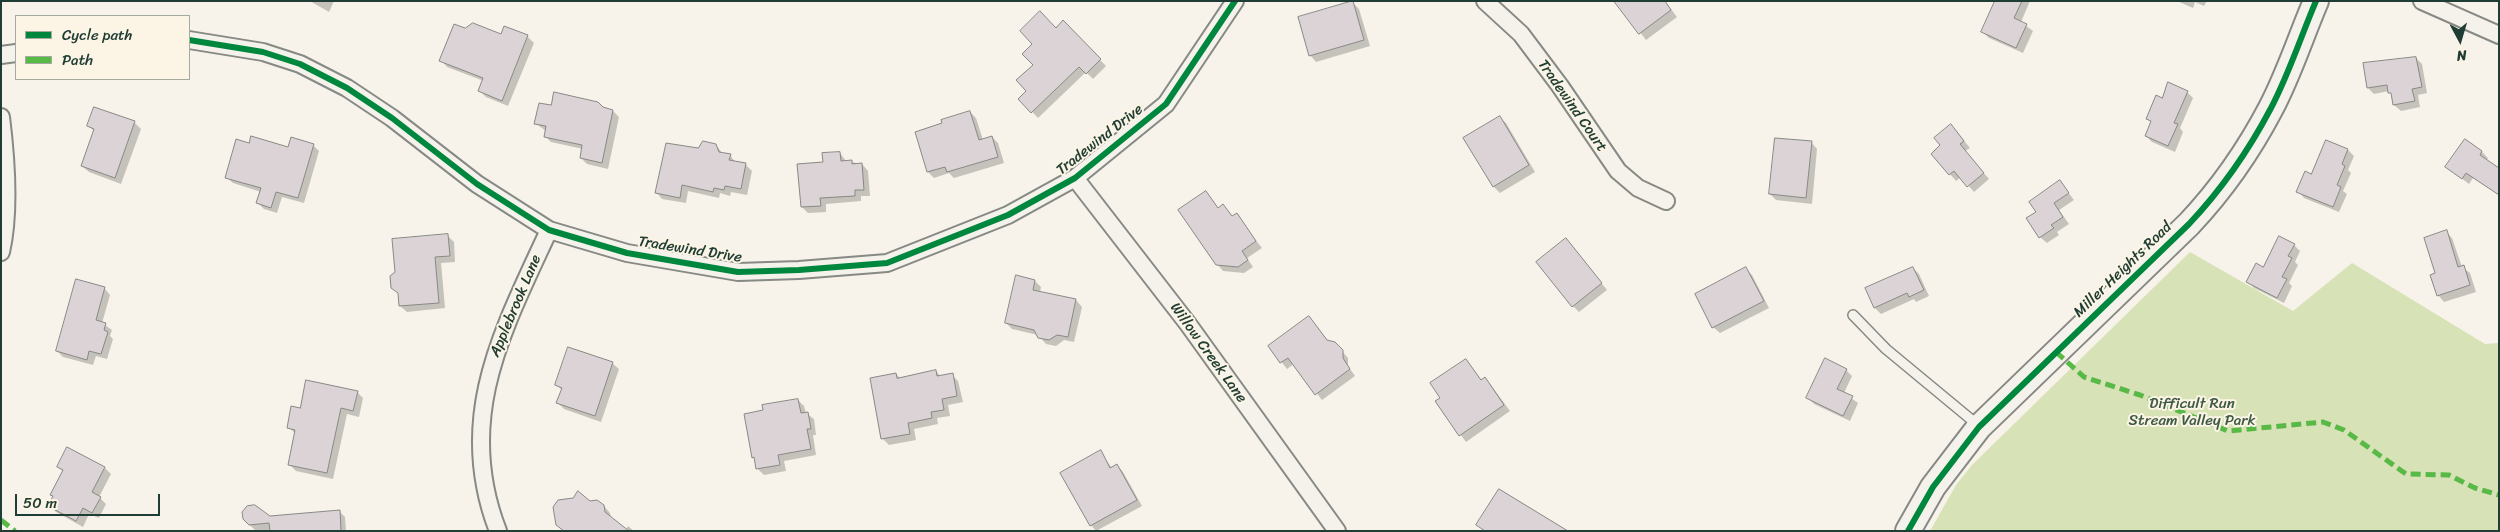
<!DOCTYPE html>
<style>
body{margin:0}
#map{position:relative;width:2500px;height:532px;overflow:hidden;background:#f7f3ea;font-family:Sriracha,sans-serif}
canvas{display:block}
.frame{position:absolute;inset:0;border:2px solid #1f3d34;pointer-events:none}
.legend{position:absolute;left:15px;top:15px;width:175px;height:65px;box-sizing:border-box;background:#fcf5e5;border:1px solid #a4ab9e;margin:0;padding:6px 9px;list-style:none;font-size:15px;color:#1f3d34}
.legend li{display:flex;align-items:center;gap:10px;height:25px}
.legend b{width:25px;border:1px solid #a4ab9e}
.north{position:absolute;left:2435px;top:15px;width:50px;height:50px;-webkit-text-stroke:4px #fcf5e5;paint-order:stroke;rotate:174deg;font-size:14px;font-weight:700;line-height:20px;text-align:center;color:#1f3d34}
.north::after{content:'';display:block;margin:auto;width:18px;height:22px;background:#1f3d34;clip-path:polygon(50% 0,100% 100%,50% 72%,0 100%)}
.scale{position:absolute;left:15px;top:494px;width:145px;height:22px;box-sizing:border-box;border:2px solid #1f3d34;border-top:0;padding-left:6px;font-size:15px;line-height:18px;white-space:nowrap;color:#1f3d34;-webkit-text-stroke:4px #fcf5e5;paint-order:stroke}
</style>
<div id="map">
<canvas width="2500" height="532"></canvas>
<div class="frame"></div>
<ul class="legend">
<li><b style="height:6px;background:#00873e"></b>Cycle path</li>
<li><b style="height:6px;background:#58b947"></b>Path</li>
</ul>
<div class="north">N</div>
<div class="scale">50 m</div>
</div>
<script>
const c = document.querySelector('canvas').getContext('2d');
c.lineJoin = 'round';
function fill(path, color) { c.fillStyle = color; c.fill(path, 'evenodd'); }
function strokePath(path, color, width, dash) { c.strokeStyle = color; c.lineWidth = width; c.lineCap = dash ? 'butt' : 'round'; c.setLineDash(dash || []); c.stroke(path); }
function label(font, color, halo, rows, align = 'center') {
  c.font = font + ' Sriracha,sans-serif'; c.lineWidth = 4; c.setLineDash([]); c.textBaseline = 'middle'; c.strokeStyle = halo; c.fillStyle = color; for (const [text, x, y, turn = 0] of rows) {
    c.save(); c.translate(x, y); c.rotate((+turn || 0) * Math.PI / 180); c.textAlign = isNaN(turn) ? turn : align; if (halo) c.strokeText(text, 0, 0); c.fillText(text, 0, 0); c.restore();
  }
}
const green = new Path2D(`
 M2190 252 2293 311 2352 263 2485 344 2499 343V531H1930L1956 485 1972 465Z`);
const shadow = new Path2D(`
 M310 1H334L329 12Z
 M1616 1H1665L1677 17 1646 40Z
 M1997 1H2030L2021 22 2033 31 2023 53 1989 38 1983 32Z
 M2177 1H2207L2204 6 2195 2 2193 8Z
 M1353 3 1359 9 1370 46 1316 62 1310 55Z
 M1063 22 1106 66 1093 79 1086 72 1038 118 1020 99 1028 91 1034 65V44Z
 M505 27 528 37 534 43 508 106 486 97 480 91 484 81 447 67 441 60 465 30 501 36Z
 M2416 58 2422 64 2427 93 2418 95 2420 107 2401 111 2394 105 2393 96 2389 91 2374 94 2368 88Z
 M2187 92 2193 98 2180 128 2183 132 2175 152 2152 142 2146 136 2152 122 2148 118 2163 99Z
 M604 109 613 111 619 117 608 169 587 164 581 158 583 149 551 142 545 136 546 131 535 123Z
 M970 112 976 118 983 140 992 137 998 143 1004 163 954 178 949 173 934 178 928 172 944 124Z
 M1499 117 1506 123 1535 172 1500 193 1494 187 1465 138Z
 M134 122 141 129 121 184 89 172 82 166 95 132 88 125Z
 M1957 132 1970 148 1965 151 1989 179 1974 192 1961 177 1956 181 1933 154Z
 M2326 141 2348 150 2354 156 2348 170 2351 173 2343 191 2347 194 2339 212 2304 198 2298 191 2312 175Z
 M2465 141 2482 152 2488 158 2486 161 2499 169V195L2473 178 2469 184 2447 167Z
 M1811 142 1817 149 1812 204 1776 200 1770 194Z
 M250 144 289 148 313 145 319 151 304 203 282 197 277 213 264 209 258 203 261 192 233 183 226 177Z
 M716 145 723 154 730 155 736 163 746 165 752 171 747 195 731 192 730 196 720 193 719 198 688 191 686 203 662 199 656 192 698 149Z
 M840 153 846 161 862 164 868 171 870 196H861V201L826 204V212L808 213 802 207 824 164Z
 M2060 182 2074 200 2059 210 2069 224 2057 232 2059 235 2047 243 2040 237 2037 212Z
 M1206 192 1219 209 1223 206 1233 217 1236 215 1262 248 1247 258 1253 267 1244 273 1223 271 1217 264Z
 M2446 232 2452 238 2462 267 2470 273 2476 292 2444 302 2438 295 2436 274Z
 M447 235 454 242 455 262 441 263 445 308 407 312 400 306V295L392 287Z
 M1566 239 1607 290 1579 312 1573 306Z
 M2294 245 2300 251 2295 262 2298 265 2289 283 2292 286 2284 303 2254 288 2248 282Z
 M1913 268 1919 274 1929 296 1916 302 1914 299 1881 314 1875 308 1866 289Z
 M1746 269 1752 275 1769 308 1720 333 1713 327Z
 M1035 281 1041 287 1040 292 1076 300 1082 307 1074 342 1064 340 1056 346 1046 344 1038 335 1012 329 1006 323Z
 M104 288 110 295 102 323 112 330 110 336 113 339 107 359 96 356 93 365 63 357 57 351Z
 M1309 317 1329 342 1341 350 1348 358V366L1355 376 1322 400 1294 364 1287 369 1269 346Z
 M1466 360 1482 381 1485 379 1491 385 1510 411 1466 442 1437 402 1442 398Z
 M612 363 619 369 601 422 564 409 558 403 562 390 556 385Z
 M1846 370 1852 376 1844 393 1858 403 1850 421 1814 404 1808 398Z
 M936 371 941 377 952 375 958 381 963 402 948 405 950 416 937 418 938 424 914 429 916 440 889 445 883 439 896 374 900 378Z
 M357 392 363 398 359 417 347 414 333 479 296 471 289 464 296 434 288 427 301 410Z
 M798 400 804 406 806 413 814 419 816 435H813L816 455 784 461 786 471 764 475 758 469 756 461 753 457 764 411Z
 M1100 452 1112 468 1117 465 1123 472 1142 506 1096 531 1091 525Z
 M58 467 105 468 111 474 99 497 106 504 99 518 89 514 83 527 56 512 50 506 64 472Z
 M590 502 604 506 610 513 611 518 626 530 628 526 634 531H564L557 525Z
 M339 511 345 517 346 531H256L244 519Z`);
const building = new Path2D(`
 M1353 1 1364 40 1309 56 1298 17Z
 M1614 1H1665L1671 10 1639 34Z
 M1995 1H2022L2014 18 2027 24 2016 48 1981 32Z
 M1040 11 1056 28 1063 20 1101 59 1086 74 1079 67 1031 113 1018 99 1026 91 1016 80 1033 65 1022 54 1032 44 1020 31Z
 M473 23 501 34 504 26 528 35 502 101 478 91 483 78 439 61 454 24 465 28Z
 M2416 57 2422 87 2412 89 2415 101 2393 105 2391 93H2388L2387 85 2367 88 2363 63Z
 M2168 82 2188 91 2174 123 2178 124 2168 146 2145 136 2151 121 2146 119 2156 95 2162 98Z
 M554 92 598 102 603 107 613 110 602 163 580 158 582 145 544 137 546 126 534 124 539 103 551 105Z
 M94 107 135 121 115 178 81 166 94 129 87 126Z
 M970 111 979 140 992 136 998 157 947 172 945 167 927 172 915 132 942 123 941 120Z
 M1500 116 1529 165 1493 187 1463 138Z
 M1951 124 1964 141 1960 144 1984 173 1967 187 1954 171 1949 175 1931 154 1940 145 1934 138Z
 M251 136 288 147 291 137 314 144 298 198 276 192 271 208 256 203 261 188 225 178 236 139 249 143Z
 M1775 138 1812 141 1806 198 1769 194Z
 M2465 139 2482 151 2480 155 2499 168V195L2466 173 2462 179 2445 167Z
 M2326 140 2348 149 2342 164 2345 166 2337 185 2341 187 2333 207 2296 192 2305 171 2311 174Z
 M703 141 716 144 719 152 731 154 729 160 746 163 741 189 725 186 724 190 714 188 713 192 682 185 680 198 655 193 666 143 698 148Z
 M840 152 841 161 852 160V164L862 163 864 190H855V196L820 198 821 206 801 207 797 164 823 162 822 153Z
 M2060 180 2069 193 2054 203 2063 217 2051 225 2054 228 2039 238 2026 218 2036 212 2029 202Z
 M1206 191 1218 208 1223 204 1232 216 1237 213 1256 241 1242 251 1248 260 1238 267 1216 265 1178 210Z
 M2447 230 2458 267 2464 265 2470 285 2437 296 2430 275 2435 273 2424 238Z
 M448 234 450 256 435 257 439 303 399 306 398 293 391 288 390 276 395 272 392 239Z
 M2279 236 2295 244 2288 256 2292 258 2282 277 2287 279 2277 298 2246 282 2256 263 2263 267Z
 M1566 238 1602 283 1572 307 1536 262Z
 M1746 267 1764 301 1712 328 1695 294Z
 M1913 267 1924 290 1909 297 1907 293 1874 308 1865 288Z
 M1016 275 1035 280 1033 290 1076 299 1068 337 1057 335 1049 340 1038 338 1034 330 1005 323Z
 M76 279 105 287 96 320 106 323 104 330 108 332 101 354 89 351 87 360 56 351Z
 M1309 316 1327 340 1335 342 1343 350V358L1350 369 1315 395 1288 358 1280 363 1268 346Z
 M568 347 613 362 595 416 556 403 562 388 555 385Z
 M1825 358 1847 369 1837 389 1853 396 1843 416 1806 398Z
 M1466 359 1481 380 1485 377 1504 405 1459 436 1435 401 1440 398 1430 383Z
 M936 370 937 376 953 373 957 396 942 399 944 410 931 412 932 418 908 423 910 434 881 439 870 378 896 373 897 378Z
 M306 380 358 391 353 411 341 408 327 473 288 465 295 430 287 428 291 406 300 408Z
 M798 399 801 413 808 412 811 429H807L811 449 778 455 780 465 756 469 754 457 752 458 744 414 763 410 762 405Z
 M67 447 105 467 92 492 101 497 92 513 83 508 76 521 48 506 53 496 50 495 63 470 57 467Z
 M1101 450 1110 468 1117 464 1137 500 1090 526 1060 473Z
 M1499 489 1568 531H1485L1476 525Z
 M578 491 590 501 597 500 604 505 605 512 629 531H564L556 525 553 507 558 500 573 498Z
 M255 505 270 516 340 510 341 531H270L269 523 249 525 243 519 242 512 247 506Z`);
const lane = new Path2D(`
 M1853 315 1886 349 1979 426`);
const street = new Path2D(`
 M1485 1 1521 34 1560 86 1618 171 1638 188 1666 201
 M2422 1 2499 35
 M189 40 263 52 300 64 347 88 392 118 477 184 549 230 627 253 738 272 799 270 887 263 1008 215 1075 178 1166 104 1235 1
 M1 55 16 53
 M1 117C6 157 10 213 1 252
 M1075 178 1188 324 1337 531
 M498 531C454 418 503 330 549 230`);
const secondary = new Path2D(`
 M1908 531 1933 487 1979 427 2189 224C2222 189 2249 150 2271 108 2289 74 2301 36 2316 1`);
const quiet = new Path2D(`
 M2056 352 2084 377 2140 395 2228 431 2323 422 2344 430 2406 474 2449 475 2475 488 2499 495
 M1 520 15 531`);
const cycleway = new Path2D(`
 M189 40 263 52 300 64 347 88 392 118 477 184 549 230 627 253 738 272 799 270 887 263 1008 215 1075 178 1166 104 1235 1
 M1908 531 1933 487 1979 427 2189 224C2222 189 2249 150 2271 108 2289 74 2301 36 2316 1`);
const streetNames = [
 ["Tradewind Court",1572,106,55],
 ["Tradewind Drive",1100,140,-38],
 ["Tradewind Drive",690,250,9],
 ["Miller Heights Road",2123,270,-44],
 ["Applebrook Lane",516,306,-67],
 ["Willow Creek Lane",1208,353,54]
];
const parkNames = [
 ["Difficult Run",2192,404],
 ["Stream Valley Park",2192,421]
];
fill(green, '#d7e2b6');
fill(shadow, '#0003');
fill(building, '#dcd3d7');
strokePath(building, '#868984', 1);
strokePath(lane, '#868984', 12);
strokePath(street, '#868984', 20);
strokePath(secondary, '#868984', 28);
strokePath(lane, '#f5f2ec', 9);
strokePath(street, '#f5f2ec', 16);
strokePath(secondary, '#f5f2ec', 24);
strokePath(quiet, '#58b947', 5, [10, 5]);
strokePath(cycleway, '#00873e', 6);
label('15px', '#1f3d34', '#fcf5e5', streetNames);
label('15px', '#3e5b46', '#fcf5e5', parkNames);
</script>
